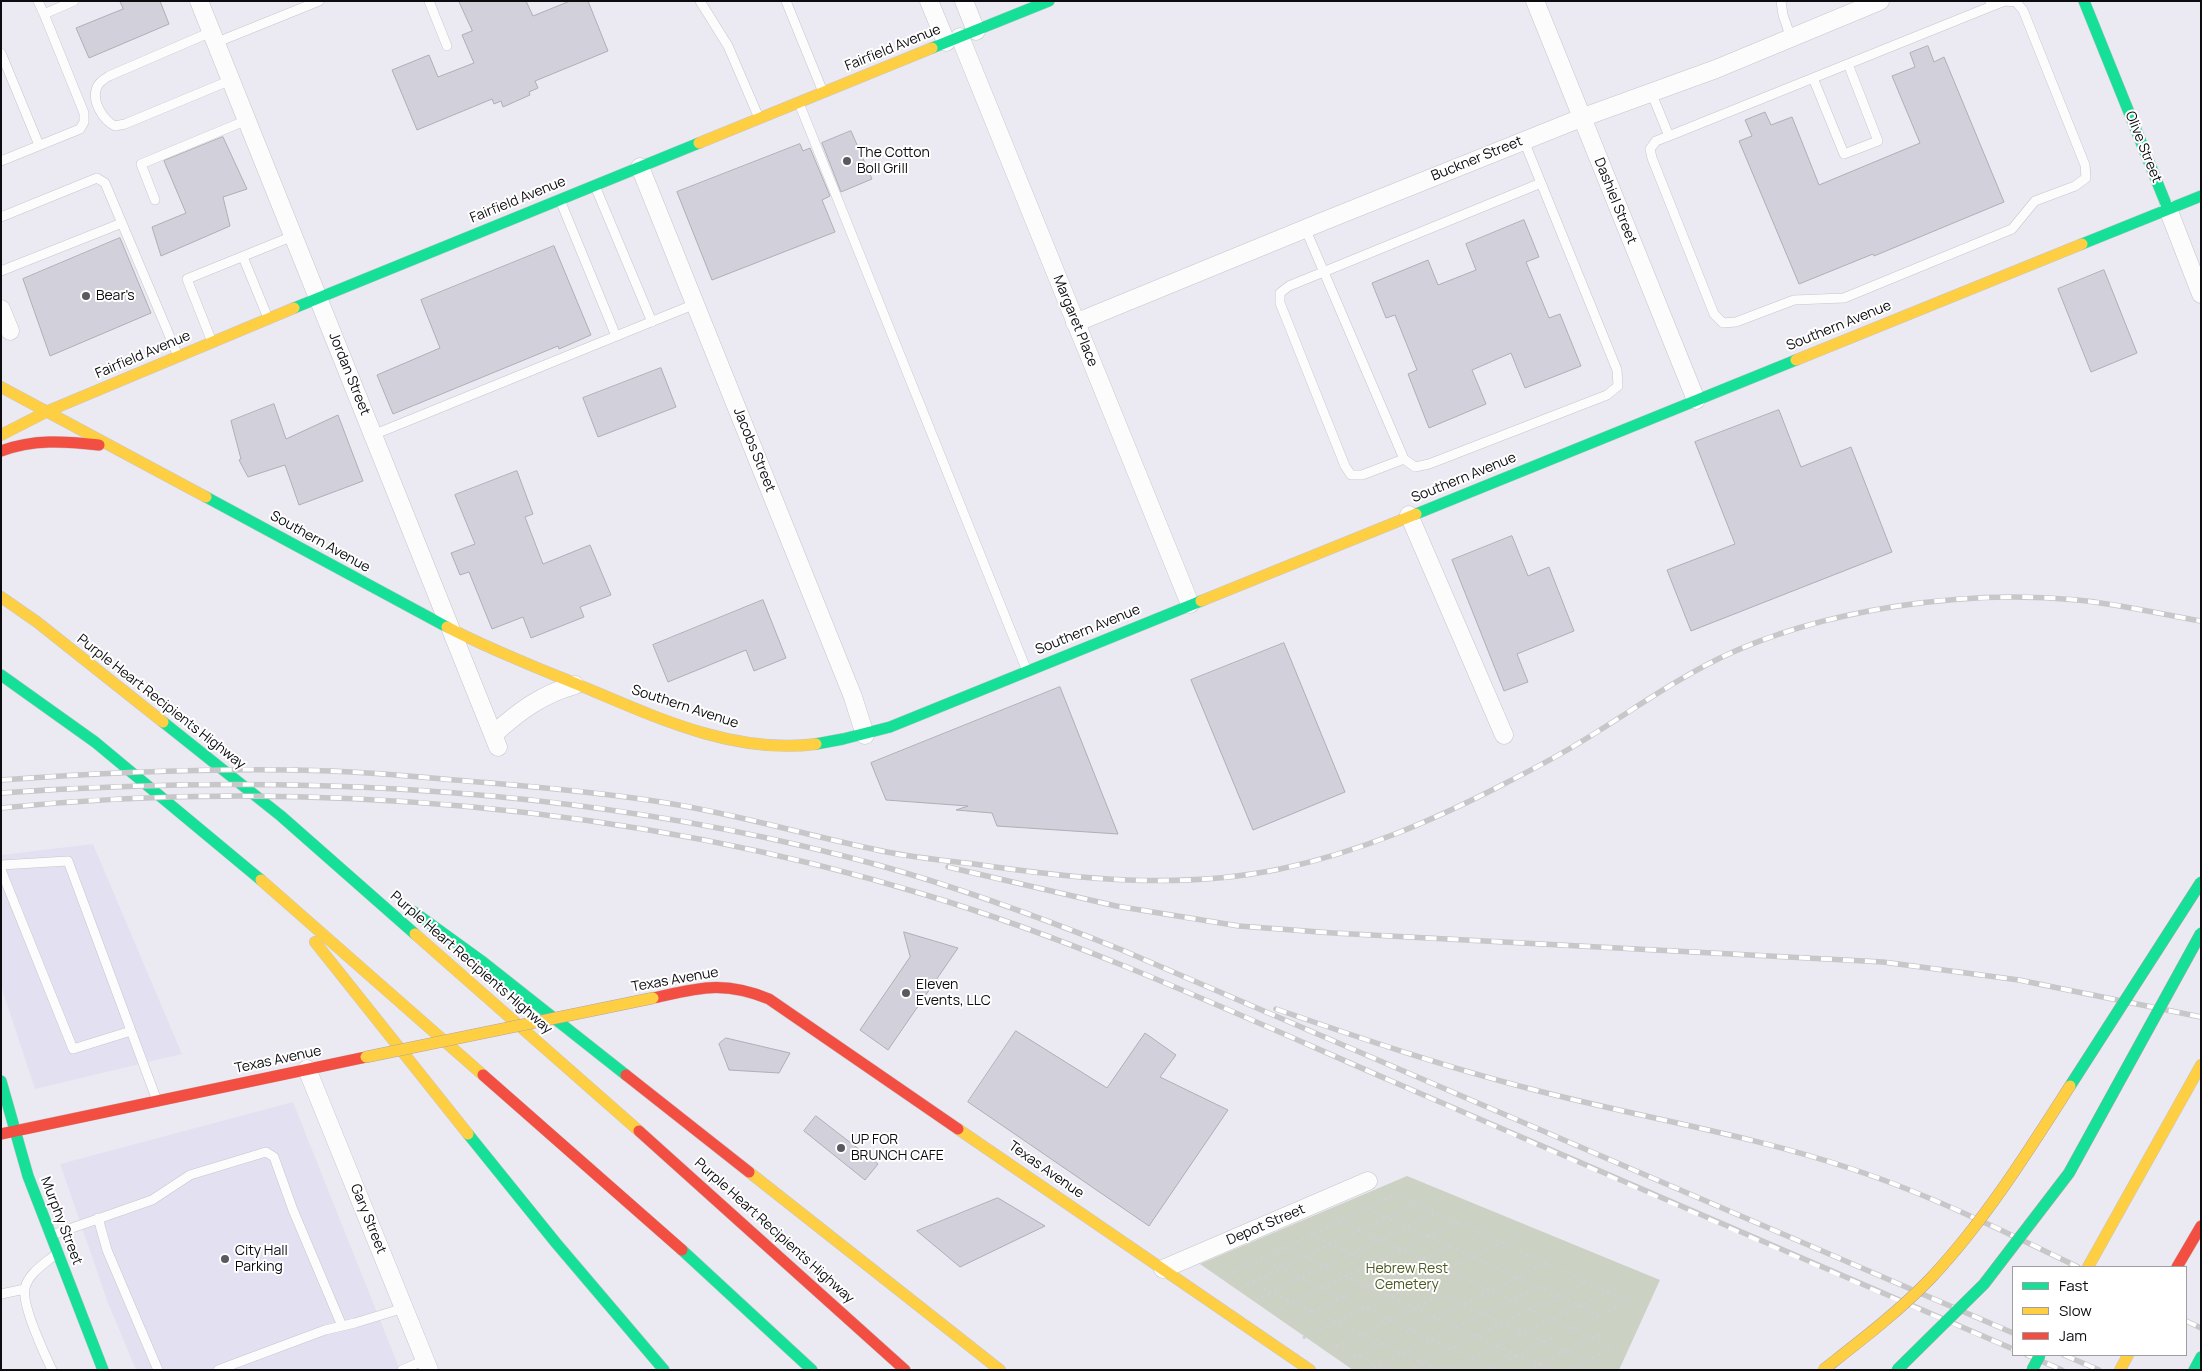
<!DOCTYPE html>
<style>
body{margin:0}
#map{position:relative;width:2202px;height:1371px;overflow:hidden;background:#ebeaf2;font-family:Manrope,sans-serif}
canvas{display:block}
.frame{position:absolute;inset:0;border:2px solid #0c0b10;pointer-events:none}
.legend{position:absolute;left:2012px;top:1266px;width:175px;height:90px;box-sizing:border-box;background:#fff;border:1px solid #9e9d9f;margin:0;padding:6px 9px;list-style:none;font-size:15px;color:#0c0b10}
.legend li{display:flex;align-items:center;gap:10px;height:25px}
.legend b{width:25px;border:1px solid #9e9d9f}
</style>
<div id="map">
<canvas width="2202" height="1371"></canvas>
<div class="frame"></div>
<ul class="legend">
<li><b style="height:6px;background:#16e098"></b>Fast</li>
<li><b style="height:6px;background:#ffcf43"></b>Slow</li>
<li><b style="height:6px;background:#f24e42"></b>Jam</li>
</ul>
</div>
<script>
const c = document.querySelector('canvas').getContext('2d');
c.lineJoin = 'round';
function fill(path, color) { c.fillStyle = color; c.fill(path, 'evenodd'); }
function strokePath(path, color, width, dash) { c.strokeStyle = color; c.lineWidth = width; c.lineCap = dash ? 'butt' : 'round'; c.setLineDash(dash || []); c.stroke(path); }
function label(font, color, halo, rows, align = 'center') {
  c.font = font + ' Manrope,sans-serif'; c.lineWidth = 4; c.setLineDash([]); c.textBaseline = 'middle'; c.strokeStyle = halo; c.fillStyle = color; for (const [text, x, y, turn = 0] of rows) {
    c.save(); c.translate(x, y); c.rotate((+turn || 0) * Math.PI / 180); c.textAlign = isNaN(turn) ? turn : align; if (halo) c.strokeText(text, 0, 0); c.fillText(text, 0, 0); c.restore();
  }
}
const built = new Path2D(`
 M93 844 182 1054 35 1089 1 986V855Z
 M293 1102 400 1370H136L108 1303 60 1164Z`);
const green = new Path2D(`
 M1407 1176 1660 1280 1619 1370H1353L1200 1264Z`);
const building = new Path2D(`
 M120 1H160L169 24 89 58 76 28 123 9Z
 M459 1H526L533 16 570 1H588L608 51 535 81 538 88 529 92 530 95 503 107 501 101 494 104 492 99 417 130 392 70 429 55 438 77 474 63 462 35 472 31Z
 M1928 46 1934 62 1944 57 2004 202 1874 256 1873 254 1799 284 1739 141 1752 136 1745 120 1765 112 1771 125 1792 117 1819 185 1920 143 1892 76 1915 67 1910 53Z
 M851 131 872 179 841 192 822 143Z
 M223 137 247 189 223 197 230 226 161 256 152 227 186 213 164 161Z
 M800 144 803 151 810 148 830 196 822 200 835 232 712 280 677 192Z
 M1524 220 1539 257 1526 262 1549 318 1560 314 1581 366 1525 388 1511 353 1479 367 1472 370 1486 404 1429 428 1408 374 1417 370 1395 315 1386 318 1372 283 1428 260 1438 285 1476 270 1466 244Z
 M120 238 151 313 50 356 23 279Z
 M554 246 591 335 559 349 558 346 393 414 377 375 440 348 421 300Z
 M2104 270 2137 353 2091 372 2058 289Z
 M661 368 676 407 598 437 583 398Z
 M274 404 286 439 338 415 363 481 299 505 285 465 248 477 239 460 241 459 231 421Z
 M1779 410 1801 467 1851 447 1892 552 1691 631 1667 570 1735 544 1695 442Z
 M517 471 533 514 525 517 543 564 590 545 611 595 580 607 584 617 531 638 523 617 492 629 469 572 460 575 451 553 475 544 455 495Z
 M1512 536 1528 576 1549 567 1574 631 1517 654 1528 682 1504 691 1452 560Z
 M763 600 786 658 754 671 746 650 668 682 653 645Z
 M1284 643 1345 792 1253 830 1191 680Z
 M1060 687 1118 834 997 826 992 813 956 810 968 806 886 800 871 763Z
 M904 932 958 948 888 1050 860 1030 910 957Z
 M1016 1031 1107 1088 1145 1033 1176 1055 1160 1077 1228 1110 1149 1226 968 1102Z
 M726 1038 790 1053 779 1073 729 1070 719 1044Z
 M816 1116 878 1164 865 1180 804 1131Z
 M998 1198 1045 1226 960 1267 917 1231Z`);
const path = new Path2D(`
 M1367 1208 1599 1315
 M1339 1221 1610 1346 1608 1350 1568 1370
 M1311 1235 1586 1361
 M1285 1248 1550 1370
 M1261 1259 1496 1370
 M1226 1276 1395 1194 1626 1300V1302L1488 1370
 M1251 1283 1438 1370
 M1241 1288 1416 1203
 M1256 1300 1437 1212
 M1275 1311 1459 1222
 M1289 1323 1449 1246
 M1303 1338 1519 1235
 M1337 1346 1388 1370
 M1330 1349 1441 1295
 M1347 1361 1547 1263
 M1368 1370 1538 1287
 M1407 1370 1587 1282
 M1449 1370 1609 1291
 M1528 1370 1615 1327`);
const lane = new Path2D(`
 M38 1 44 14
 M429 1 447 46
 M700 1 728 46 759 118
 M786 1 823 92
 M1781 1 1783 15 1791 38
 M211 32 109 76C104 79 99 82 97 87 91 101 103 120 115 126L125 124 231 80
 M215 43 319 1
 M1 53 39 145
 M1813 78 1844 154 1878 141 1848 64
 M1651 92 1669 136 1992 6 1990 1
 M799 103 1027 671
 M1669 136 1656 141 1650 149 1652 158 1714 314 1723 323 1736 322 1794 300 1844 298 2012 229 2035 201 2075 186 2086 178 2085 165 2023 10 2016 2 2005 1 1992 6
 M1 161 80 129 84 122V113L44 14 74 1
 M595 186 652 322
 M155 200 141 164 247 120
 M560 200 616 336
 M1 217 97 178 105 183 178 356
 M1305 228 1404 459 1415 467 1429 464 1607 395 1618 386 1617 370 1524 141
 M243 257 268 318
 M1 271 122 223
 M212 342 187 279 293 236
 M373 435 695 304
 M1404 459 1362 475H1351L1345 466 1280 303V293L1289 286 1541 183
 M1 865 68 861 156 1098
 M1 870 73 1049 131 1031
 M98 1218 107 1250 158 1370
 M52 1235 152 1200 190 1175 266 1152 274 1157 293 1210 342 1326
 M1 1294 25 1289
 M52 1370C44 1353 21 1304 25 1288 29 1272 46 1263 57 1253
 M218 1370 325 1330 355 1323 404 1308
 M402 1370 425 1360`);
const street = new Path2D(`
 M199 1 498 747
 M929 1 946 42
 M964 1 976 31
 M1535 1 1696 400
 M960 37 1190 604
 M640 167 853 697 865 735
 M2168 209 2201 294
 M1 309 10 331
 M1075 323 1324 221 1581 118 1716 69 1880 1
 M1409 515 1504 735
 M494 734C518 712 542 694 575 685
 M307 1069 429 1370
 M1163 1269 1368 1181`);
const fast = new Path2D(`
 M2084 1 2168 209
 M932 48 1049 1
 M2082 244 2201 196
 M294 308 699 143
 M206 497 447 627
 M1416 514 1796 360
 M1 675 95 742 261 880
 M163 722 281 816 415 934
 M816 744 843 739 890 727 1201 601
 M414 912 483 962 626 1075
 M1 1081 28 1176 103 1370
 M468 1134 556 1243 664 1370
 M682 1250 812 1370
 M2194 1370 2201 1357`);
const slow = new Path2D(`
 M699 143 932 48
 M1796 360 2082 244
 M1 387 206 497
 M1 435 48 411 294 308
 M1 597 37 622 163 722
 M1201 601 1416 514
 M447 627C489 649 535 667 579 685 653 716 733 755 816 744
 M261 880 483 1075
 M415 934 639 1131
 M315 942 468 1134
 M958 1129 1310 1370
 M749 1172 1000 1370
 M2088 1267 2201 1065
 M2120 1370 2128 1355`);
const jam = new Path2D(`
 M1 451C33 439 65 441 99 445
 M653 998C699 988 723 980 769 999L958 1129
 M483 1075 682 1250
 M626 1075 749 1172
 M639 1131 905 1370
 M1 1134 366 1057
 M2177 1267 2201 1226`);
const rail = new Path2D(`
 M1 780C111 772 221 767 332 771 385 773 438 779 491 783 548 788 605 793 661 802 732 813 802 834 873 849 906 857 941 860 974 864 1077 879 1178 890 1280 869 1360 852 1432 821 1504 784 1527 772 1551 760 1574 746 1623 717 1669 683 1720 658 1822 609 1965 589 2077 600 2119 604 2160 614 2201 621
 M1 793C295 772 593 787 878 865 961 888 1042 918 1122 950L2013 1333
 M1 808C303 777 635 806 926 895 1085 943 1237 1014 1389 1080 1597 1171 1805 1261 2013 1349
 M948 867 1116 906 1239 926 1333 933 1883 962 2019 980 2201 1017
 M1276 1009C1360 1038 1445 1067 1531 1089 1638 1117 1747 1134 1852 1169 1928 1194 2006 1232 2078 1267
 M2186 1321 2201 1328
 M2027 1355 2062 1370
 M2064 1355 2099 1370`);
const fastBridge = new Path2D(`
 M2070 1086 2201 882
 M1897 1370 1984 1284 2069 1173 2201 933
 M2032 1370 2040 1355`);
const slowBridge = new Path2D(`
 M366 1057 653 998
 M1823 1370C1860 1341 1897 1313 1930 1279 1984 1222 2027 1153 2070 1086`);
const markers = [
 [847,161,5,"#5a595f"],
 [86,296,5,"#5a595f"],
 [906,993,5,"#5a595f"],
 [841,1148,5,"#5a595f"],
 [225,1259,5,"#5a595f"]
];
const streetNames = [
 ["Fairfield Avenue",893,48,-22],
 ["Olive Street",2143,147,68],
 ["Buckner Street",1477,159,-22],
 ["Fairfield Avenue",518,200,-22],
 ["Dashiel Street",1615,201,68],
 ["Margaret Place",1075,321,68],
 ["Southern Avenue",1839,326,-22],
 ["Fairfield Avenue",143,355,-23],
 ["Jordan Street",349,374,68],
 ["Jacobs Street",754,450,68],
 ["Southern Avenue",1464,478,-22],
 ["Southern Avenue",320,542,29],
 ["Southern Avenue",1088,630,-22],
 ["Purple Heart Recipients Highway",161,702,38],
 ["Southern Avenue",685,707,18],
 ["Purple Heart Recipients Highway",471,963,41],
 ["Texas Avenue",675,980,-10],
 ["Texas Avenue",278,1060,-12],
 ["Texas Avenue",1046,1170,35],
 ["Gary Street",368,1219,68],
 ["Murphy Street",61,1221,69],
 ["Depot Street",1266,1225,-23],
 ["Purple Heart Recipients Highway",774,1231,42]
];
const poiNames = [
 ["The Cotton",857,153],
 ["Boll Grill",857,169],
 ["Bear's",96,296],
 ["Eleven",916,985],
 ["Events, LLC",916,1001],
 ["UP FOR",851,1140],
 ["BRUNCH CAFE",851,1156],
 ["City Hall",235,1251],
 ["Parking",235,1267]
];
const parkNames = [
 ["Hebrew Rest",1407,1269],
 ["Cemetery",1407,1285]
];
fill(built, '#e3e1f1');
fill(green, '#cbd1c3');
fill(building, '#d2d0db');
strokePath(building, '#aeaeb4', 1);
strokePath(lane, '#c6c5cb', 10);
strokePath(street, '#c6c5cb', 19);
strokePath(fast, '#c6c5cb', 12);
strokePath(slow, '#c6c5cb', 12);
strokePath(jam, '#c6c5cb', 12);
strokePath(path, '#d0cfd2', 3, [2.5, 4]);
strokePath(lane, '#fcfcfd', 9);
strokePath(street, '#fcfcfd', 18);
strokePath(fast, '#16e098', 11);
strokePath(slow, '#ffcf43', 11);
strokePath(jam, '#f24e42', 11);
strokePath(rail, '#c7c6c9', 5.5);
strokePath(rail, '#fff', 4, [11]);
strokePath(fastBridge, '#b3a2a8', 12, []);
strokePath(slowBridge, '#b3a2a8', 12, []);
strokePath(fastBridge, '#16e098', 11);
strokePath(slowBridge, '#ffcf43', 11);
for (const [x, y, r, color] of markers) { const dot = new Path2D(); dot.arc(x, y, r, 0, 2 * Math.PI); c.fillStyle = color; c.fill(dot); strokePath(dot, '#fff', 2); }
label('14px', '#0c0b10', '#fff', streetNames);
label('14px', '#0c0b10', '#fff', poiNames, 'left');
label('14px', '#4a5a21', '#fff', parkNames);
</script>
